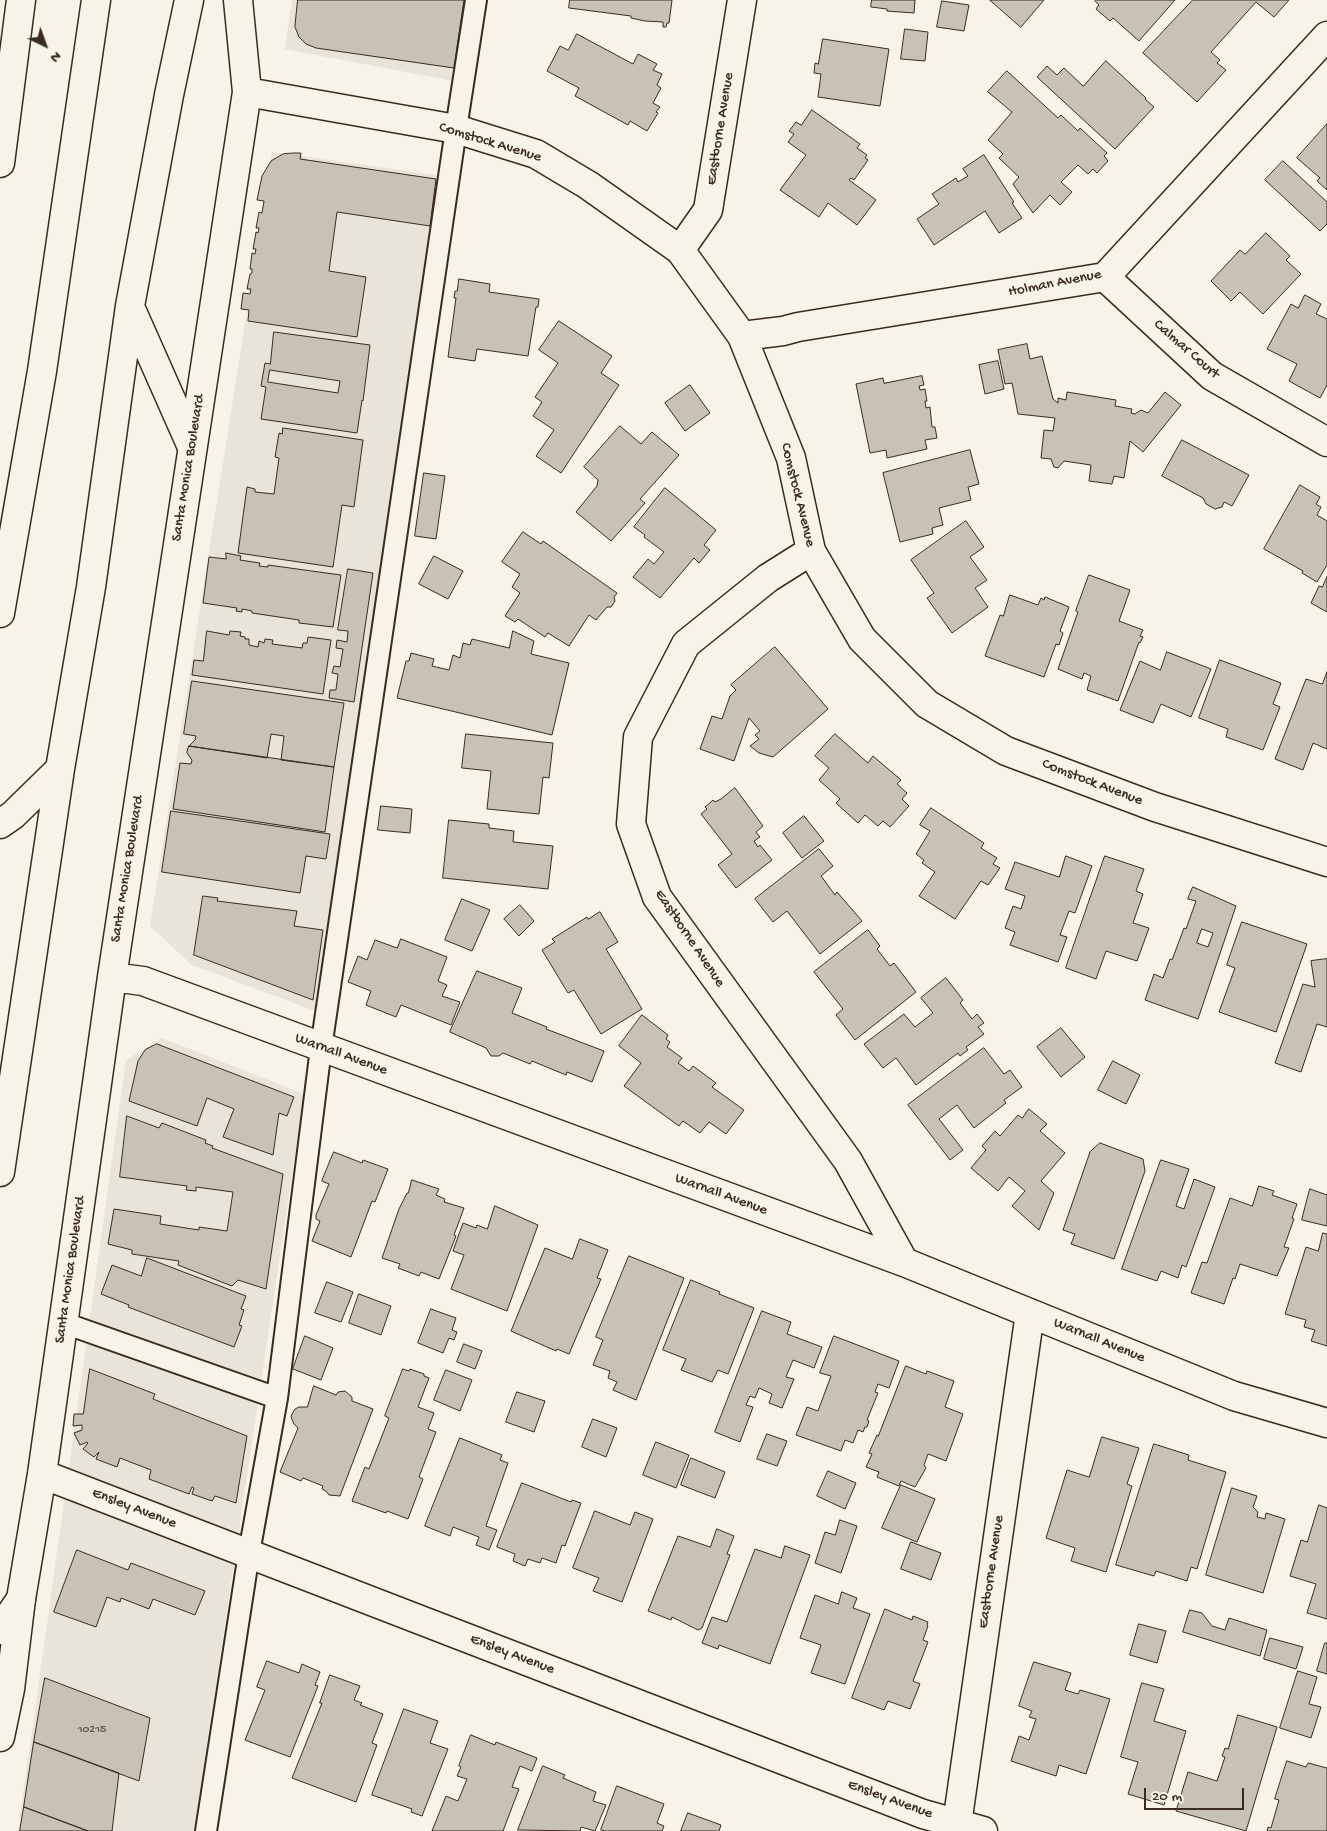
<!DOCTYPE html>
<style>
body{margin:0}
#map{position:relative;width:1327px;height:1831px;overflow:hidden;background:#f7f3e8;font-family:"Gochi Hand",sans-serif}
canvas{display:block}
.north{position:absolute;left:20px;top:20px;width:50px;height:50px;-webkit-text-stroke:4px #f7f3e8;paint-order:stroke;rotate:138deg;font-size:14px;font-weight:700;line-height:20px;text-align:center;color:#3b2a1e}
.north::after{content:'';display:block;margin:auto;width:18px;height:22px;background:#3b2a1e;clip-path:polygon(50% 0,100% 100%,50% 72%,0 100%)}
.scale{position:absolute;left:1144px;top:1788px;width:100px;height:22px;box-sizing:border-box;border:2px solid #3b2a1e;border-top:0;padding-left:6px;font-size:15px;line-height:18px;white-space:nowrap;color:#3b2a1e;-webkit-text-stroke:4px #f7f3e8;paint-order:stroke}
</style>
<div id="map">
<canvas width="1327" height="1831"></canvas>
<div class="north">N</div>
<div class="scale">20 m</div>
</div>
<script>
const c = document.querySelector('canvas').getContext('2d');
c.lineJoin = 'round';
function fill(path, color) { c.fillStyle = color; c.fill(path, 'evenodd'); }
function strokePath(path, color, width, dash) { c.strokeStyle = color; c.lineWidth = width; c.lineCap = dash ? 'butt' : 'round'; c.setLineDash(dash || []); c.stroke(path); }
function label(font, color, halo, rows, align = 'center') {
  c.font = font + ' "Gochi Hand",sans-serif'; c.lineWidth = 4.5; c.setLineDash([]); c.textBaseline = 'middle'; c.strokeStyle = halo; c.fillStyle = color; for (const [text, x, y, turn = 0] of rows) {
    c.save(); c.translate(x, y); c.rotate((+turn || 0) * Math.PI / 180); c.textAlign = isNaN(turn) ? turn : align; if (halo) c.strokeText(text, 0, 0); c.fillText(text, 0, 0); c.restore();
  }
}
const built = new Path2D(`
 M292 0H466L453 81 285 49Z
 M272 152 443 176 318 1012 192 965 150 926Z
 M162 1038 304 1094 194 1831H18L126 1060Z`);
const building = new Path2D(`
 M298 0H464L454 68 316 48 306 44 299 37 295 27Z
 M570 0H672L669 23H667L666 27H663V22L645 21 631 18V16L569 8Z
 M872 0H915L914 13 887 11V9L871 7Z
 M990 0H1044L1021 27Z
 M1096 0H1175L1139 41 1113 18 1110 21 1096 9 1099 5 1095 1Z
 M1193 0H1289L1274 17 1256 2 1211 52 1220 60 1217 63 1226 70 1197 102 1143 53Z
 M942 1 969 5 964 31 937 27Z
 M905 29 928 32 925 61 901 59Z
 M577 34 633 64 638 54 657 64 653 70 662 74 657 85 661 88 653 103 660 107 656 112 658 113 647 131 630 121 628 125 575 96 579 88 547 71 560 46 568 50Z
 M823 39 889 49 880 106 818 97 821 74 814 73 815 63 818 64Z
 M1106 61 1146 98 1145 99 1154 107 1115 149 1037 77 1047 66 1057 75 1064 68 1083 86Z
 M1007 71 1058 118 1061 115 1078 131 1080 128 1107 153 1104 156 1108 161 1097 173 1093 169 1088 174 1078 165 1061 182 1072 192 1060 205 1050 195 1033 213 1013 184 1019 177 999 158 1003 154 988 140 1012 112 988 92Z
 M812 110 860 144 857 148 867 155 865 158 868 160 854 180 851 178 849 180 876 200 857 225 828 203 819 217 780 190 806 155 788 142 794 134 789 131 796 122 801 125Z
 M1327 124V190L1317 181 1320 178 1297 158Z
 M293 153H301L300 159 436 179 430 226 337 212 329 271 366 277 357 337 248 321 249 310 241 309 243 293 250 294 251 289H247L250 274 252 273V269H250L252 253 255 254 256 249H253L256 232 258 233 259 228H256L259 212 262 213 264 201 257 200 262 176 271 161 283 154Z
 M984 155 1014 202 1012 203 1022 218 999 233 985 211 934 245 917 219 939 204 932 194 956 178 958 182 968 176 963 169Z
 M1283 161 1327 202V224L1320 231 1265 180Z
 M1266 233 1290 256 1286 260 1301 274 1263 314 1240 292 1231 301 1211 281 1240 250 1245 254Z
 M459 279 490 284 489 292 539 299 538 307H536L528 356 477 349 475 361 448 357 456 298H454L455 291H457Z
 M1305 295 1321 304 1316 314 1327 319V385L1320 398 1289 381 1297 364 1267 349 1291 304 1298 308Z
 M559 321 612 356 601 373 619 385 561 473 536 456 554 430 533 416 542 402 535 397 558 363 539 350Z
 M274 332 370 345 363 401 362 400 357 433 261 419 266 387 261 386 265 363 270 364ZM270 370 340 381 338 393 268 382Z
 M1027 344 1030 359 1042 356 1053 399 1058 403V398L1066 400 1067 392 1116 400 1115 406 1132 409 1131 413 1135 414 1141 410 1148 413 1165 392 1181 405 1143 452 1130 441 1124 478 1114 476 1112 484 1089 481 1091 465 1064 461 1058 468 1054 467 1051 459 1041 458 1044 430 1053 431 1055 418 1018 414 1012 383 1005 384 998 350Z
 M998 361 1004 389 985 394 979 365Z
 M922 376 924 385 919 386 920 390 925 389 927 401H925L926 408 930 407 932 427H935L937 438 925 440 927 449 887 458 886 450 870 453 856 384 883 378 884 383Z
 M690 385 710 413 685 431 665 403Z
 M620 426 641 444 652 432 679 455 640 499 645 503 611 541 576 512 597 486 598 480 584 467Z
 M283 428 363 440 354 507 342 505 333 567 238 553 247 487 255 489V492L274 494 279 458 275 457 279 433 282 434Z
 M1182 440 1249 475 1232 506 1224 502 1222 507 1215 509 1206 504 1203 498 1162 476Z
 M970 450 979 484 968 487 971 500 939 508 943 525 932 528 933 534 900 542 883 473Z
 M424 473 445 476 436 539 415 536Z
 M1300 485 1320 497 1316 504 1321 507 1317 515 1327 521V565L1317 582 1302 573 1303 571 1264 549Z
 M665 488 716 530 704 545 710 550 699 563 694 558 660 598 633 577 648 559 654 564 664 552 644 537 645 535 634 527Z
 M966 521 984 547 970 557 987 580 975 588 988 607 952 633 927 598 934 593 911 560Z
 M523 532 541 544 543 541 617 593 614 597 615 601 611 607H607L596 620 589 615 569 646 548 633 545 637 518 619 515 622 505 616 520 593 512 587 520 574 502 562Z
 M226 553 241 556 240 560 260 563 259 566 268 567V565L341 575 333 627 299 623V620L252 613V611L242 609V612L236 611 237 608 203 603 209 557 226 559Z
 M434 556 463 571 448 599 419 584Z
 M348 569 373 573 354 702 329 698 330 690H336L338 674 332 673 334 666 340 667 343 649 336 648 337 640 347 642 348 631 338 630Z
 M1089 575 1130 590 1119 621 1143 630 1140 636 1143 637 1140 643 1139 642 1118 701 1087 690 1091 676 1084 673 1082 679 1058 669 1078 612 1076 611Z
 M1327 577V612L1311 603 1319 586 1322 587Z
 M1010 595 1038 605 1041 598 1044 600 1045 597 1069 607 1060 631 1063 633 1059 645 1056 644 1044 677 985 656 1000 615 1003 616Z
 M207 631 229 635 230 631 241 632 240 636 245 637V639H249V645L258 647 259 641 264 643 265 639 273 640 272 644 302 648 303 643H307L308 637 331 640 323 694 192 675 194 660 203 661Z
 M513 631 534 641 531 654 569 663 552 735 397 698 406 661H409L411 653 434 659 432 666 449 670 453 655 460 658 463 643 470 645 472 639 509 648Z
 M775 647 828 709 773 757 759 753 750 746 759 739 755 735 760 731 749 718 734 761 700 749 712 716 722 719 730 696 736 690 731 685Z
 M1167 652 1211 669 1191 717 1161 704 1153 723 1120 710 1140 661 1160 670Z
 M1220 660 1281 683 1273 704 1280 707 1263 750 1226 737 1228 729 1199 718Z
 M1327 672V749L1313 743 1303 770 1275 759 1306 679 1322 684Z
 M192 681 344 703 334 767 281 760 284 736 271 734 267 758 189 746 195 740 196 736 184 734Z
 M466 734 553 743 549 778 543 777 539 814 487 809 491 771 462 768Z
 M835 734 868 763 873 756 901 780 897 784 907 793 902 799 909 806 890 827 883 821 878 826 865 815 858 823 836 803 840 799 819 780 829 768 815 756Z
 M189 746 334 767 325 832 173 809 180 763 191 764 192 760 187 753Z
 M735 788 763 826 756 832 760 837 754 841 758 847 760 845 772 860 736 888 718 865 732 854 701 814 707 809 705 807 713 800 715 802 721 799Z
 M381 806 412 809 410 833 378 830Z
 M931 808 984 843 981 848 997 858 993 864 1000 868 988 885 981 881 955 919 919 896 935 872 922 863 924 860 916 854 930 831 920 825Z
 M171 811 330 834 326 859 306 856 300 893 162 872Z
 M804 816 824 841 802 858 783 833Z
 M449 820 489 824V828L514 831 513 842 553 846 548 889 443 878Z
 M819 849 833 866 821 876 835 895 837 892 862 921 820 954 787 911 773 922 755 899Z
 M1066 856 1092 866 1075 913 1069 911 1060 935 1067 937 1058 962 1010 945 1015 932 1005 928 1013 906 1021 909 1025 896 1005 889 1015 862 1059 877Z
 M1105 856 1144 869 1136 891 1143 894 1133 923 1149 928 1137 961 1106 951 1096 979 1066 968Z
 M1193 887 1236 906 1198 1019 1145 1000 1154 974 1163 978 1170 959 1172 960 1184 928 1186 929 1196 901 1188 899ZM1202 929 1213 933 1208 947 1197 943Z
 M203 896 218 898 217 901 297 911 294 926 323 930 313 1000 194 955Z
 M462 899 490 910 472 951 445 940Z
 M520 905 534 921 519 936 504 919Z
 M600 912 618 942 606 949 642 1009 601 1034 574 990 568 993 542 950 555 942 552 939 587 917 588 919Z
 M1242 922 1307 944 1276 1032 1219 1012 1235 968 1227 965Z
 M868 930 880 946 877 949 890 966 894 963 916 992 855 1040 836 1015 843 1009 814 972Z
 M401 939 447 957 438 981 447 985 442 996 460 1002 451 1025 401 1005 396 1017 366 1005 371 991 348 982 358 956 367 960 375 940 397 948Z
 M1327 959V1027L1317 1024 1301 1072 1275 1063 1303 984 1315 987 1311 961Z
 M477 971 522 988 512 1013 547 1027 546 1029 604 1051 592 1082 567 1072 566 1075 532 1061 530 1064 503 1053 499 1056H491L486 1048 450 1032Z
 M946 978 963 1000 960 1003 972 1019 977 1014 984 1023 978 1027 984 1034 966 1047 968 1050 960 1056 958 1053 916 1085 896 1058 883 1068 864 1044 904 1014 915 1027 933 1013 921 998Z
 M642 1015 668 1035 666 1039 670 1042 667 1047 682 1058 678 1063 689 1071 693 1066 716 1083 712 1087 744 1110 726 1134 709 1122 700 1133 683 1121 679 1126 624 1086 641 1063 619 1046Z
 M1061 1028 1085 1057 1061 1077 1037 1047Z
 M157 1044 294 1097 287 1116 279 1113 273 1155 223 1137 234 1109 207 1098 197 1126 129 1101 138 1061 145 1050Z
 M984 1048 1004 1074 1010 1070 1022 1087 1004 1100 1006 1103 974 1128 957 1105 939 1119 963 1150 950 1160 908 1105Z
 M1113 1061 1140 1075 1126 1104 1098 1090Z
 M1029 1109 1047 1124 1040 1131 1065 1153 1041 1181 1054 1193 1039 1230 1012 1206 1025 1191 1009 1177 998 1191 971 1168 986 1150 982 1146 995 1131 1000 1136 1018 1115 1022 1118Z
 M127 1116 159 1128 162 1123 206 1140 205 1143 213 1146 212 1148 283 1174 266 1289 238 1280 232 1286 178 1265 179 1261 132 1254V1250L108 1244 114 1209 161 1216 160 1224 199 1230V1227L227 1231 233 1192 196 1187V1191L186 1190 187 1186 120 1177Z
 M1100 1143 1143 1159 1145 1171 1114 1259 1071 1244 1075 1234 1063 1230 1090 1152Z
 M334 1152 362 1163 363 1160 388 1169 375 1202 372 1201 351 1257 312 1241 320 1221 316 1219V1215L329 1184 322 1181Z
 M1161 1160 1189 1169 1176 1206 1184 1209 1194 1179 1215 1187 1186 1267 1182 1265 1178 1278 1161 1271 1157 1281 1122 1269Z
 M412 1180 439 1189 436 1195 445 1199 444 1202 464 1208 454 1235 456 1236 439 1279 421 1272 419 1276 398 1268 400 1264 382 1258 399 1209 407 1193H408Z
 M1259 1186 1274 1191 1272 1195 1297 1204 1292 1218 1294 1219 1284 1247 1289 1248 1277 1276 1240 1264 1235 1279 1233 1278 1224 1304 1191 1293 1202 1262 1207 1263 1230 1198 1252 1206Z
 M1310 1189 1327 1195V1226L1302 1220Z
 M495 1206 538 1225 507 1311 451 1289 464 1255 453 1251 463 1223 476 1228 477 1225 487 1229Z
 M1323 1233 1327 1234V1346L1311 1341 1315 1330 1304 1327 1306 1320 1285 1314 1306 1247 1318 1251Z
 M580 1239 608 1250 597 1278 601 1279 569 1354 557 1349 556 1351 511 1331 545 1248 572 1259Z
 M629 1256 684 1278 636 1400 613 1390 617 1382 608 1378 610 1371 593 1365 603 1340 596 1337Z
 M147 1258 246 1296 241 1309 244 1310 239 1325 242 1326 234 1347 128 1307 129 1305 101 1294 112 1265 141 1276Z
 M691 1280 720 1292 719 1294 754 1308 728 1374 718 1370 712 1382 681 1370 686 1359 663 1350Z
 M327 1282 353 1292 341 1322 315 1313Z
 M359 1294 391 1306 381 1335 349 1323Z
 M431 1309 456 1318 452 1330 457 1332 454 1340 449 1338 443 1353 418 1343Z
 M762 1311 791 1322 787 1334 822 1347 814 1368 793 1360 786 1377 794 1379 782 1408 769 1403 772 1394 759 1388 755 1398 750 1396 746 1405 753 1407 740 1442 715 1432Z
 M305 1336 333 1348 321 1380 293 1369Z
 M834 1336 899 1361 889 1388 878 1384 875 1392 878 1393 867 1420 869 1421 867 1427H865L863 1432 858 1430 853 1443 845 1440 841 1451 796 1435 807 1407 818 1411 831 1376 820 1373Z
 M464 1344 482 1351 475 1369 457 1362Z
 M906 1366 926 1374 927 1371 954 1381 945 1407 963 1414 946 1461 928 1454 924 1465 926 1468 915 1487 901 1481 899 1486 877 1477 879 1472 866 1467 872 1454 869 1453 877 1435 878 1436Z
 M90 1369 155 1394 153 1399 247 1436 236 1503 215 1496 212 1501 192 1494 194 1488 192 1487 189 1494 149 1479 151 1470 120 1458 117 1467 96 1459 99 1452 94 1457 83 1449 88 1443 87 1442 80 1445 74 1433 82 1430V1425L73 1426 74 1414H83Z
 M403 1369 409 1371 410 1369 424 1374V1376L429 1378 418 1407 434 1413 428 1429 436 1432 419 1477 423 1479 408 1519 387 1511 386 1513 352 1501 365 1467 369 1469 389 1418 385 1416Z
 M446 1370 472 1380 460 1411 434 1400Z
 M314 1386 336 1395 338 1392 345 1391 352 1397V1401L373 1409 340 1496 329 1495 326 1491 322 1489 323 1486 303 1478 301 1481 280 1472 298 1428 294 1424 291 1417 292 1414 295 1409 299 1407H307Z
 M517 1392 545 1401 534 1432 506 1422Z
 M593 1419 617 1428 606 1457 582 1447Z
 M767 1434 787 1441 777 1466 757 1459Z
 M1102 1437 1139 1448 1127 1484 1132 1486 1106 1572 1071 1561 1075 1548 1046 1538 1067 1470 1089 1477Z
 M460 1438 502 1455 500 1460 508 1463 486 1526 497 1530 489 1550 476 1545 479 1537 453 1527 450 1536 425 1526Z
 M656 1442 689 1455 676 1488 643 1475Z
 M1154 1444 1189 1455 1188 1460 1226 1472 1197 1569 1191 1567 1187 1581 1156 1571 1154 1576 1116 1565Z
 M691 1458 725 1472 715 1498 681 1485Z
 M828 1471 856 1483 845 1509 817 1496Z
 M522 1483 571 1502 572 1500 581 1503 565 1546 562 1545 556 1563 542 1558 540 1563 528 1559 525 1566 513 1561 515 1554 497 1547Z
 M901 1485 935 1499 917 1542 882 1528Z
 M1232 1488 1257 1496 1253 1507 1258 1512 1257 1517 1265 1519 1266 1513 1285 1519 1263 1593 1206 1575Z
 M1319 1505 1327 1508V1619L1307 1613 1316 1584 1290 1576 1301 1540 1307 1542Z
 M595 1511 630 1525 635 1512 653 1519 622 1602 593 1591 599 1578 573 1568Z
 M840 1520 857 1526 841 1573 815 1563 825 1532 835 1535Z
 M717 1529 734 1536 727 1554 730 1555 702 1628 698 1630 672 1617 671 1620 648 1611 678 1536 710 1547Z
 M911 1542 941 1553 931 1580 901 1569Z
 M785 1546 810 1555 770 1664 719 1645 718 1649 702 1643 712 1617 727 1622 755 1549 781 1558Z
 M77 1550 128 1570 131 1563 205 1591 195 1615 153 1599 149 1609 121 1598 120 1602 107 1597 96 1627 54 1612Z
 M842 1592 857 1598 853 1608 870 1614 845 1684 811 1673 821 1645 800 1638 815 1595 838 1604Z
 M885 1609 912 1620 913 1616 928 1622 927 1625 928 1626 923 1640 928 1642 913 1681 920 1684 910 1709 888 1701 884 1710 852 1698Z
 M1190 1610 1202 1613 1212 1626 1225 1630 1229 1618 1267 1630 1260 1656 1183 1632Z
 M1139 1624 1166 1631 1157 1663 1130 1655Z
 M1270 1638 1303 1647 1296 1669 1264 1659Z
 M1325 1643H1327V1674L1317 1671Z
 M267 1661 299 1673 302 1664 320 1672 315 1685 318 1686 290 1757 245 1740 265 1690 257 1687Z
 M1034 1662 1071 1673 1065 1690 1078 1694 1080 1690 1110 1699 1086 1774 1059 1765 1056 1776 1011 1761 1019 1736 1029 1740 1036 1719 1029 1717 1032 1711 1019 1706Z
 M1298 1671 1317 1677 1309 1704 1321 1707 1311 1738 1280 1728Z
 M330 1675 360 1686 354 1700 362 1703 360 1705 383 1714 372 1743 377 1745 356 1802 292 1778 322 1703H320Z
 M45 1678 150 1718 139 1781 34 1742Z
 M1142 1683 1164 1689 1154 1721 1186 1731 1164 1805 1128 1794 1138 1762 1121 1757Z
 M404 1709 438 1721 430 1743 448 1749 422 1816 411 1812 412 1809 372 1795Z
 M1238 1715 1277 1727 1246 1831 1176 1811 1188 1772 1217 1781 1225 1757 1222 1756 1225 1748 1228 1749Z
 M471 1735 495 1745 496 1742 537 1758 532 1771 520 1766 512 1787 519 1789 503 1831H432L446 1796 458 1801 467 1779 457 1776 461 1767 459 1766Z
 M34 1742 119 1773 112 1831H88L24 1807Z
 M1287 1761 1306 1767 1308 1763 1327 1768V1831H1267L1268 1827 1271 1828 1279 1800 1275 1799Z
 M543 1766 565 1775 563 1778 596 1792 593 1801 606 1805 595 1831 581 1827 580 1831 518 1830Z
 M617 1786 664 1804 657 1823 664 1826 662 1831H605L601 1830Z
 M24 1807 88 1831H20Z
 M688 1813 721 1825 719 1831H681Z`);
const service = new Path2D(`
 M64 1323 277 1398
 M206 1831 249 1553 277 1398 321 1048 456 129 476 0`);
const minor = new Path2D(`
 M247 92 456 129 536 154 588 185 680 250 742 336 791 458 811 551 862 639 927 704 1006 751 1155 807 1327 862
 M0 163 21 0
 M680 250 708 210 742 0
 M1105 277 1212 376 1327 442
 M742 336 783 331 798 327 1105 277 1327 36
 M811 551 768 578 686 644 638 737 631 824 657 897 848 1161 904 1262
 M112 977 143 981 904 1262 1234 1396 1327 1423
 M42 1474 923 1814 983 1831
 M0 1737 10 1689 21 1599 42 1474 112 977 247 92 238 0
 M956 1831 1030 1313`);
const primary = new Path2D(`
 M130 307 192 447
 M0 613 42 371 96 0
 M0 824 13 815 60 769
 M0 1172 60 769 91 587 130 306 169 95 189 0
 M0 1630 21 1599`);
const numberNames = [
 ["10215",92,1730]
];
const streetNames = [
 ["Eastborne Avenue",721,129,-81],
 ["Comstock Avenue",490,143,17],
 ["Holman Avenue",1055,284,-11],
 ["Calmar Court",1186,350,41],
 ["Santa Monica Boulevard",189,468,-81],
 ["Comstock Avenue",797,495,76],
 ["Comstock Avenue",1092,783,21],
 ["Santa Monica Boulevard",128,869,-81],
 ["Eastborne Avenue",689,939,56],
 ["Warnall Avenue",341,1055,20],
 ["Warnall Avenue",721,1195,20],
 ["Santa Monica Boulevard",71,1270,-82],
 ["Warnall Avenue",1099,1341,22],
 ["Ensley Avenue",134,1509,21],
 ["Eastborne Avenue",992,1572,-82],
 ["Ensley Avenue",512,1655,21],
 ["Ensley Avenue",890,1800,20]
];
fill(built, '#e9e4d9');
fill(building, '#c8c1b6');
strokePath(building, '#3b2a1e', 1);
strokePath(service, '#3b2a1e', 24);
strokePath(minor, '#3b2a1e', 31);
strokePath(primary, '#3b2a1e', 31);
strokePath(service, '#f7f3e8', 20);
strokePath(minor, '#f7f3e8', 28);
strokePath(primary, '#f7f3e8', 28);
label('12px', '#5e5044', null, numberNames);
label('15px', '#3b2a1e', '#f7f3e8', streetNames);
</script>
